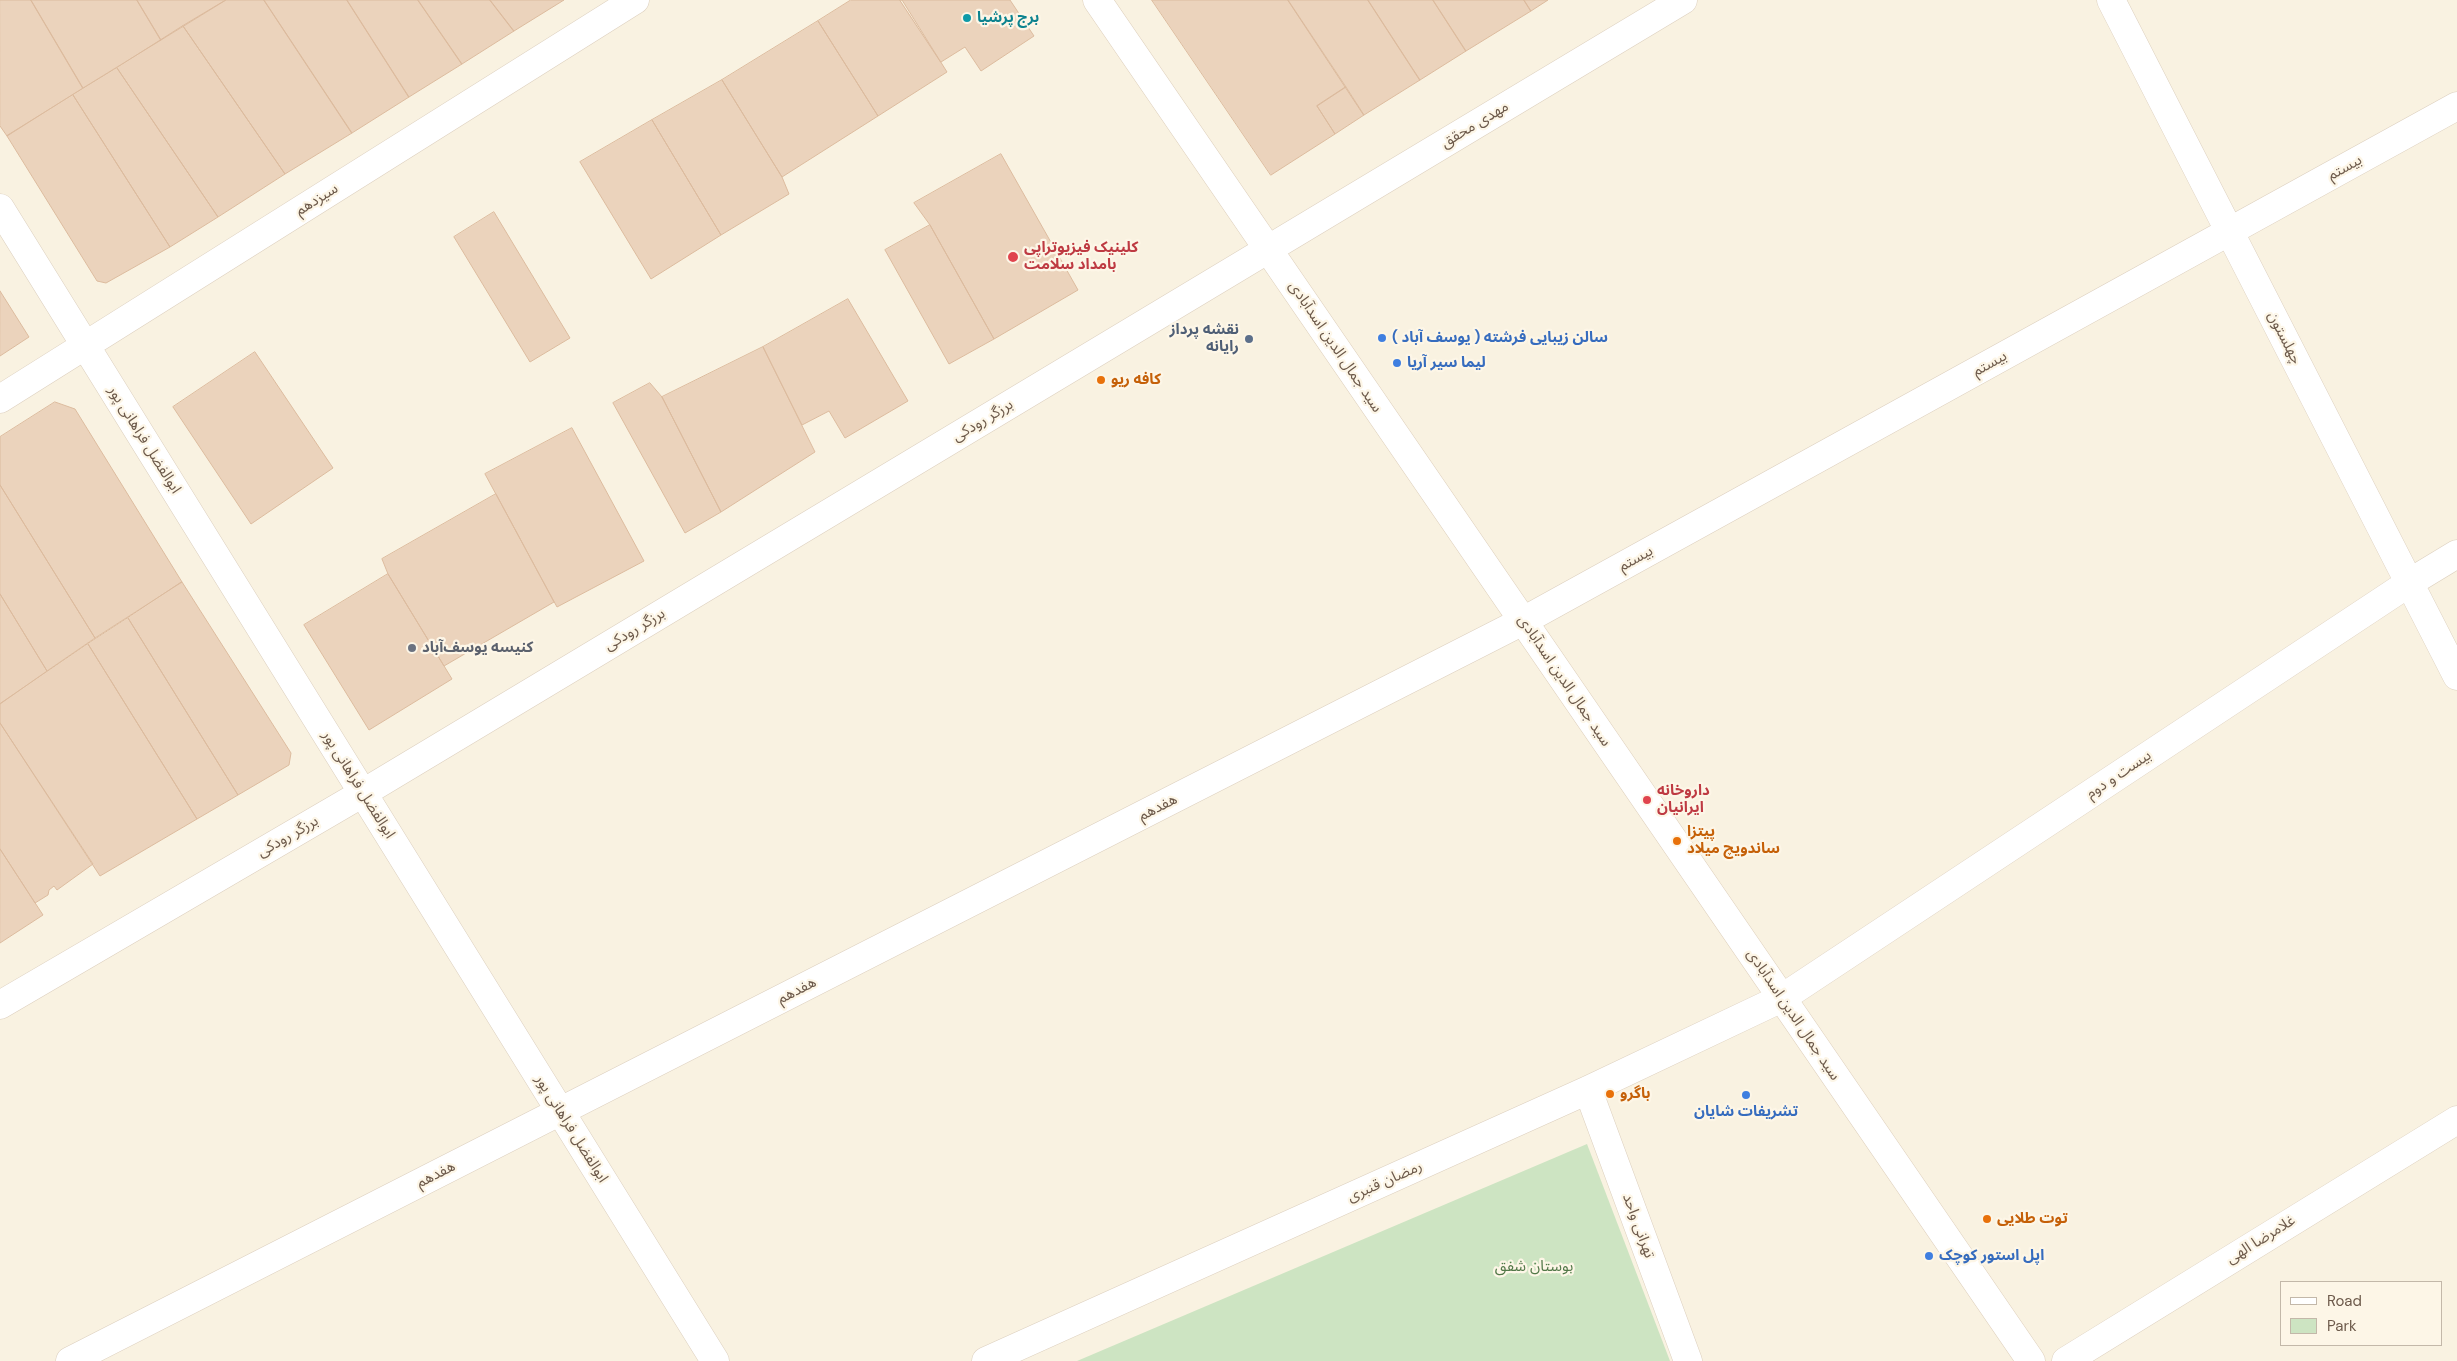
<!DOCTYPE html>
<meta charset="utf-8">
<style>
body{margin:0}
#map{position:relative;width:2457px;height:1361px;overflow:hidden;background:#f9f2e1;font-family:"DM Sans",sans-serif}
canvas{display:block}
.legend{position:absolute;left:2280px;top:1281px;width:162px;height:65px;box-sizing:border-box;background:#fdf6e7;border:1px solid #c3b8a9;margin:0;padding:6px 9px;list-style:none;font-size:15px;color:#6d5a4b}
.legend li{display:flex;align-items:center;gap:10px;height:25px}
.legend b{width:25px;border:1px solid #c3b8a9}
</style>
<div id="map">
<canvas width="2457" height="1361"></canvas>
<ul class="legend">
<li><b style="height:6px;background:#fff"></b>Road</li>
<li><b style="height:14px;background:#cde4c2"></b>Park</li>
</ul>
</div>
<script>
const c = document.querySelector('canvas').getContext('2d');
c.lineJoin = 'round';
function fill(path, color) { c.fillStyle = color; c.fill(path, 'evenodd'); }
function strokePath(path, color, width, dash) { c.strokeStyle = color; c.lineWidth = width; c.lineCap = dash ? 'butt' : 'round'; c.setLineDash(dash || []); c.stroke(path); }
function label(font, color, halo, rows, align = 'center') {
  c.font = font + ' "DM Sans","Noto Sans Arabic",sans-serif'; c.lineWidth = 4.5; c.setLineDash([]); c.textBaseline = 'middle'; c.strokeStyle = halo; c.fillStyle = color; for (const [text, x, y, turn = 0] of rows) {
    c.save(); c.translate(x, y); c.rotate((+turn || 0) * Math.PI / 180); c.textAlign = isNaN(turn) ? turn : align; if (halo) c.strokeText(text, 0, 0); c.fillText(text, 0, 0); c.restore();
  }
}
const green = new Path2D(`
 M1587 1144 1670 1361H1077Z`);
const building = new Path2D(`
 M0 0H31L83 88 7 136 0 126Z
 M31 0H137L161 40 83 88Z
 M137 0H226L161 40Z
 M226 0H264L352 133 285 174 183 26Z
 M264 0H347L409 97 352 133Z
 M347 0H418L462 64 409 97Z
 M418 0H490L514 31 462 64Z
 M490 0H564L514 31Z
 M851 0H902L947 72 878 116 818 21Z
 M900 0H1010L1034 36 981 71 965 47 941 62Z
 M1152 0H1288L1346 87 1317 106 1335 134 1271 175Z
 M1288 0H1368L1420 80 1364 115Z
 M1368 0H1433L1466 51 1420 80Z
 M1433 0H1524L1531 11 1466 51Z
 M1524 0H1548L1531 11Z
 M818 21 878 116 782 177 722 80Z
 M183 26 285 174 218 217 117 68Z
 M117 68 218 217 170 247 73 95Z
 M722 80 782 177 789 194 721 235 652 120Z
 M1346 87 1364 115 1335 134 1317 106Z
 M73 95 170 247 106 283 97 281 7 136Z
 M652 120 721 235 651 279 580 162Z
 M1001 154 1078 290 994 339 930 225 914 203Z
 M494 212 570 338 530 362 454 237Z
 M930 225 994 339 949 364 885 250Z
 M0 291 29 337 0 356Z
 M848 299 908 401 845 438 829 411 802 425 763 347Z
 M763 347 815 452 721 512 662 397Z
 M255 352 333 468 251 524 173 407Z
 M650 383 662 397 721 512 685 533 613 403Z
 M55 402 75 409 182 582 95 638 0 485V437Z
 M572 428 644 561 557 607 485 474Z
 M0 485 95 638 47 671 0 594Z
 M496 494 554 602 444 666 388 574 382 559Z
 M388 574 452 679 369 730 304 625Z
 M182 582 291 753 289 765 238 795 128 618Z
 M0 594 47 671 0 704Z
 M128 618 238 795 197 819 88 644Z
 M88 644 197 819 100 876 0 723V704Z
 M0 723 93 864 57 890 54 886 49 890 48 895 35 903 0 849Z
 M0 849 43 915 0 943Z`);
const street = new Path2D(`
 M2111 0 2457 676
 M0 208 715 1361
 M0 399 635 0
 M0 1005 363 793 1683 0
 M1588 1090 1688 1361
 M70 1361 1523 621 2457 106
 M986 1361 1588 1090 1782 998 2409 583 2457 554
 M2066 1361 2457 1120`);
const secondary = new Path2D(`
 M1097 0 2031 1361`);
const markers = [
 [967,18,5,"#0f9aa8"],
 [1013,257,6,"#e0444e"],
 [1382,338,5,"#3f7fe0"],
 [1249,339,5,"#5c6f8a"],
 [1397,363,5,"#3f7fe0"],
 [1101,380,5,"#e8710a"],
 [412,648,5,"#6b7280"],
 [1647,800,5,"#e0444e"],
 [1677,841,5,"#e8710a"],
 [1610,1094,5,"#e8710a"],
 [1746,1095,5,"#3f7fe0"],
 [1987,1219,5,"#e8710a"],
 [1929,1256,5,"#3f7fe0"]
];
const cultureNames = [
 ["برج پرشیا",977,18]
];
const streetNames = [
 ["مهدی محقق",1475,125,-31],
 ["بیستم",2345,168,-29],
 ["سیزدهم",317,200,-32],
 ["چهلستون",2284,338,63],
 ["سید جمال الدین اسدآبادی",1335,347,56],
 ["بیستم",1990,364,-29],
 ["برزگر رودکی",983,421,-31],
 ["ابوالفضل فراهانی پور",144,440,58],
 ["بیستم",1636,559,-29],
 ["برزگر رودکی",635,630,-31],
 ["سید جمال الدین اسدآبادی",1564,681,56],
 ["بیست و دوم",2119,775,-34],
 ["ابوالفضل فراهانی پور",358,785,58],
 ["هفدهم",1158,808,-27],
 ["برزگر رودکی",288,837,-30],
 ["هفدهم",797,991,-27],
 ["سید جمال الدین اسدآبادی",1793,1015,56],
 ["ابوالفضل فراهانی پور",571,1129,58],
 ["هفدهم",436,1175,-27],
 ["رمضان قنبری",1385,1182,-24],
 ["تهرانی واحد",1638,1226,70],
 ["غلامرضا الهی",2261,1240,-32]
];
const healthNames = [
 ["کلینیک فیزیوتراپی",1024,248],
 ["بامداد سلامت",1024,265],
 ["داروخانه",1657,791],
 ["ایرانیان",1657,808]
];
const serviceNames = [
 ["نقشه پرداز",1239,330],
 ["رایانه",1239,347]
];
const shopNames = [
 ["سالن زیبایی فرشته ( یوسف آباد )",1392,338],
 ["لیما سیر آریا",1407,363],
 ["تشریفات شایان",1746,1112,"center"],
 ["اپل استور کوچک",1939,1256]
];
const foodNames = [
 ["کافه ریو",1111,380],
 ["پیتزا",1687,832],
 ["ساندویچ میلاد",1687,849],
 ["باگرو",1620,1094],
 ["توت طلایى",1997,1219]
];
const worshipNames = [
 ["کنیسه یوسف‌آباد",422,648]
];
const parkNames = [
 ["بوستان شفق",1534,1267]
];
fill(green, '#cde4c2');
fill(building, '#ebd3bc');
strokePath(building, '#dcbb9e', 1);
strokePath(street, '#dccfbe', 29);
strokePath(secondary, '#ddceba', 29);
strokePath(street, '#fff', 28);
strokePath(secondary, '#fff', 28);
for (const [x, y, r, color] of markers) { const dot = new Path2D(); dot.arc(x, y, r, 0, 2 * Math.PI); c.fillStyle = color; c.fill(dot); strokePath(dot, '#fdf6e7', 2); }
label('bold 15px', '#0d838f', '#fdf6e7', cultureNames, 'left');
label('15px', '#6d5a4b', '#fdf6e7', streetNames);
label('bold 15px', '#be3a42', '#fdf6e7', healthNames, 'left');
label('bold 15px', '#4e5e75', '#fdf6e7', serviceNames, 'right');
label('bold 15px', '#366cbe', '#fdf6e7', shopNames, 'left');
label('bold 15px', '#c56008', '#fdf6e7', foodNames, 'left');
label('bold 15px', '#5b616d', '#fdf6e7', worshipNames, 'left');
label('15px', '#527848', '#fdf6e7', parkNames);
</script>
